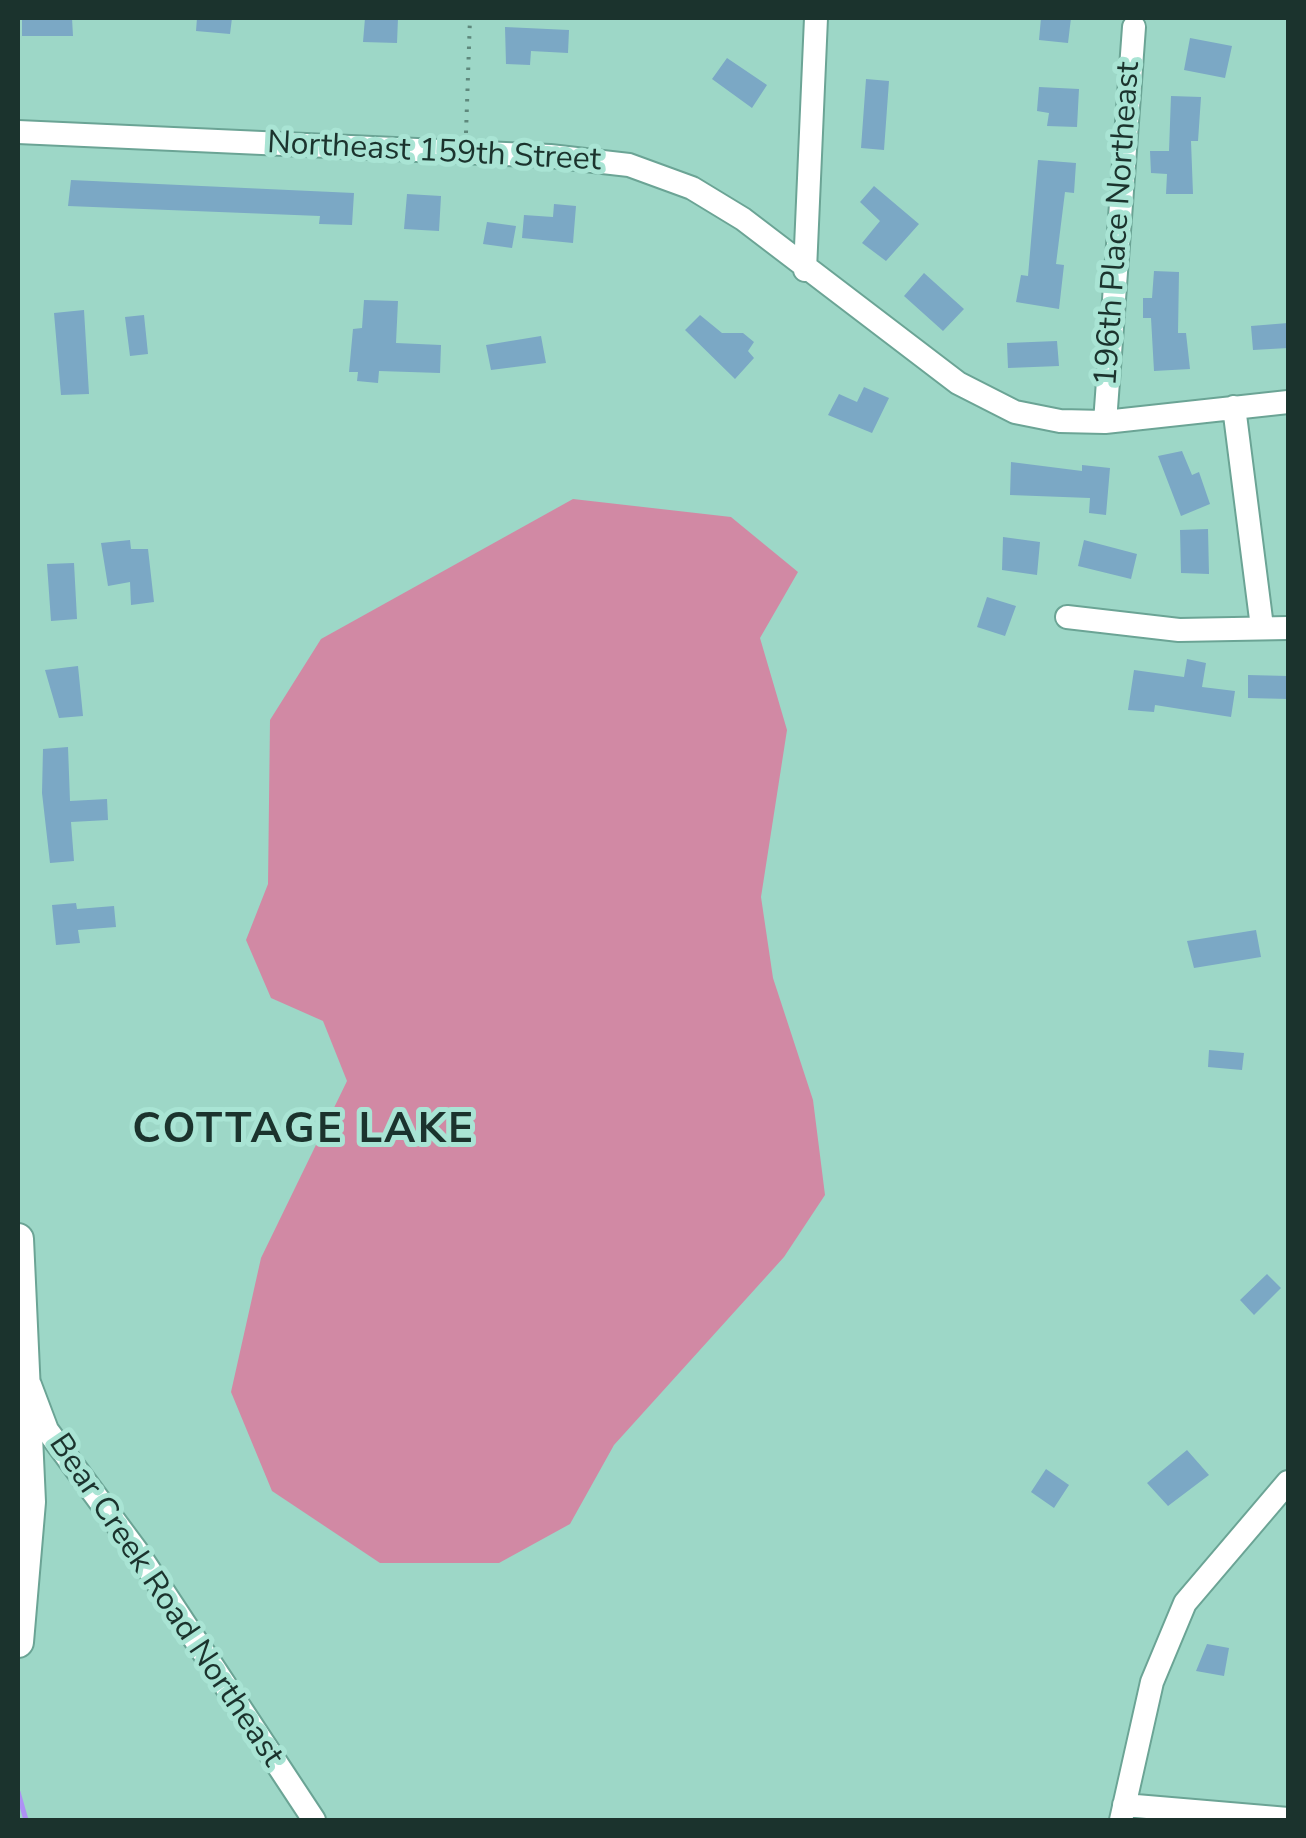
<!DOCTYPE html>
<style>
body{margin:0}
#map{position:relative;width:1306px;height:1838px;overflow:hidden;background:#9dd7c7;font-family:"Nunito Sans",sans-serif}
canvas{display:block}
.frame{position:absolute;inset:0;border:20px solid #1b332d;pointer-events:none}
</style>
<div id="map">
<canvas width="1306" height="1838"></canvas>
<div class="frame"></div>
</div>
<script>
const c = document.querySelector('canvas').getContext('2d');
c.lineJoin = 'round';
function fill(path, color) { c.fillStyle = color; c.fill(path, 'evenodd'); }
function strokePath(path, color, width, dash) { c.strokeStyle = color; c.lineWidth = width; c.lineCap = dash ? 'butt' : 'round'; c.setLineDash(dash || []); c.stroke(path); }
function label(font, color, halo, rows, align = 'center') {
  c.font = font + ' "Nunito Sans",sans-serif'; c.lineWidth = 10; c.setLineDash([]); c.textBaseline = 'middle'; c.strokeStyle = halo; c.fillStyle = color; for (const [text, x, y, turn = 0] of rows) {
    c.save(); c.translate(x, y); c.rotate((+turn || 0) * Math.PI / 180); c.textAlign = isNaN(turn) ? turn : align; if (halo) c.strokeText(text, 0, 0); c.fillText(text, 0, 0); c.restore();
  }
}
const green = new Path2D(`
 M573 499 731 517 798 572 760 638 787 730 761 897 773 978 813 1100 825 1195 784 1257 614 1445 570 1524 499 1563H380L272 1491 231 1392 261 1258 347 1081 323 1021 271 998 246 940 268 884 270 720 321 639Z`);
const stream = new Path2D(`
 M18 1792 26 1820`);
const building = new Path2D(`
 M22 18H72L73 36H22Z
 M197 18H232L230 34 196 31Z
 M365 18H398L397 43 363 42Z
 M1041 18H1071L1068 43 1039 40Z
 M505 27 569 30 568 53 531 51 530 65 506 64Z
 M1190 38 1232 46 1225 78 1184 70Z
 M727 58 767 85 752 108 712 79Z
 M866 79 889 81 884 150 861 148Z
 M1039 87 1079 89 1077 127 1047 126 1049 113 1037 111Z
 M1171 96 1201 97 1198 141H1191L1193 194H1166L1167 174 1151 173 1150 151H1169Z
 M1038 160 1076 163 1074 193 1065 192 1056 264 1064 265 1059 309 1016 302 1021 275 1028 276Z
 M71 180 354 193 352 225 319 224 320 216 68 206Z
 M874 186 919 224 886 261 862 243 880 221 860 202Z
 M407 194 441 196 439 231 404 229Z
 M554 204 576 206 573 243 522 238 524 215 553 217Z
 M487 222 516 226 512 248 483 244Z
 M1154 271 1179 272 1178 333H1186L1190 369 1154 371 1151 318H1143V298H1152Z
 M924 273 964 309 943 331 904 296Z
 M364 300 398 301 396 343 441 345 440 373 379 371 378 383 357 381 358 372H349L353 329 362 328Z
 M84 310 89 394 61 395 54 313Z
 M144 315 148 354 130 356 125 317Z
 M700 315 722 333H743L754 342 748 351 754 358 735 379 685 330Z
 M1288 323V348L1253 350 1251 326Z
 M541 336 546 363 491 370 486 345Z
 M1057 341 1059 366 1008 368 1007 343Z
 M864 387 889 398 872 433 828 415 839 394 857 402Z
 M1182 451 1192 475 1199 472 1210 504 1181 516 1158 456Z
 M1011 462 1082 471V465L1110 468 1106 515 1089 513 1090 498 1010 495Z
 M1208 529 1209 574 1181 573 1180 530Z
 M1003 537 1040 542 1037 575 1002 570Z
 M130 540 131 549H148L154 602 131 605 130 582 108 586 101 543Z
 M1084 540 1137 554 1131 579 1078 566Z
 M74 563 77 619 51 621 47 564Z
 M987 597 1016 606 1005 636 977 627Z
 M1187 659 1206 663 1202 687 1235 691 1231 717 1155 705 1154 712 1128 710 1134 670 1184 677Z
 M78 666 83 716 59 718 45 670Z
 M1248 675 1288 676V699L1248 698Z
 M68 747 70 801 107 799 108 820 71 822 74 861 50 863 42 793 43 749Z
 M76 903 77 909 114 906 116 927 78 930 80 943 56 945 52 905Z
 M1256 930 1261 957 1194 968 1187 941Z
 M1209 1050 1244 1053 1242 1070 1208 1067Z
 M1267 1274 1281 1288 1254 1315 1240 1300Z
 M1187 1450 1209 1475 1168 1506 1147 1483Z
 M1046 1469 1069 1485 1054 1508 1031 1492Z
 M1207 1644 1229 1648 1224 1676 1196 1671Z`);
const path = new Path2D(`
 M466 133 470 18`);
const minor = new Path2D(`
 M18 132 550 156 629 165 692 188 743 219 958 383 1015 412 1060 421 1105 422 1288 402
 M805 270 816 18
 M1234 407 1262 627
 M1105 422 1134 27
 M1067 617 1179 630 1288 628
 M30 1385 47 1430 136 1550 314 1820
 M1124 1805 1288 1819
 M1121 1820 1152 1682 1185 1603 1288 1482`);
const major = new Path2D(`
 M18 1239 30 1502 18 1642`);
const streetNames = [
 ["Northeast 159th Street",434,153,3],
 ["196th Place Northeast",1119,224,-86],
 ["Bear Creek Road Northeast",165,1601,56]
];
const districtNames = [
 ["COTTAGE LAKE",304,1132]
];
fill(green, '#d189a4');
strokePath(stream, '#ae91f5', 5);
fill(building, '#7ba8c5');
strokePath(minor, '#6ba495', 26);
strokePath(major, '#6ba495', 34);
strokePath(path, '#5e887c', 4, [2.5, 8]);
strokePath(minor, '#fff', 22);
strokePath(major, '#fff', 30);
label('32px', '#1b332d', '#a9e4d4', streetNames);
c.letterSpacing = '2.5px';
label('bold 42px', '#1b332d', '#a9e4d4', districtNames);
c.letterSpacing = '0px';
</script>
